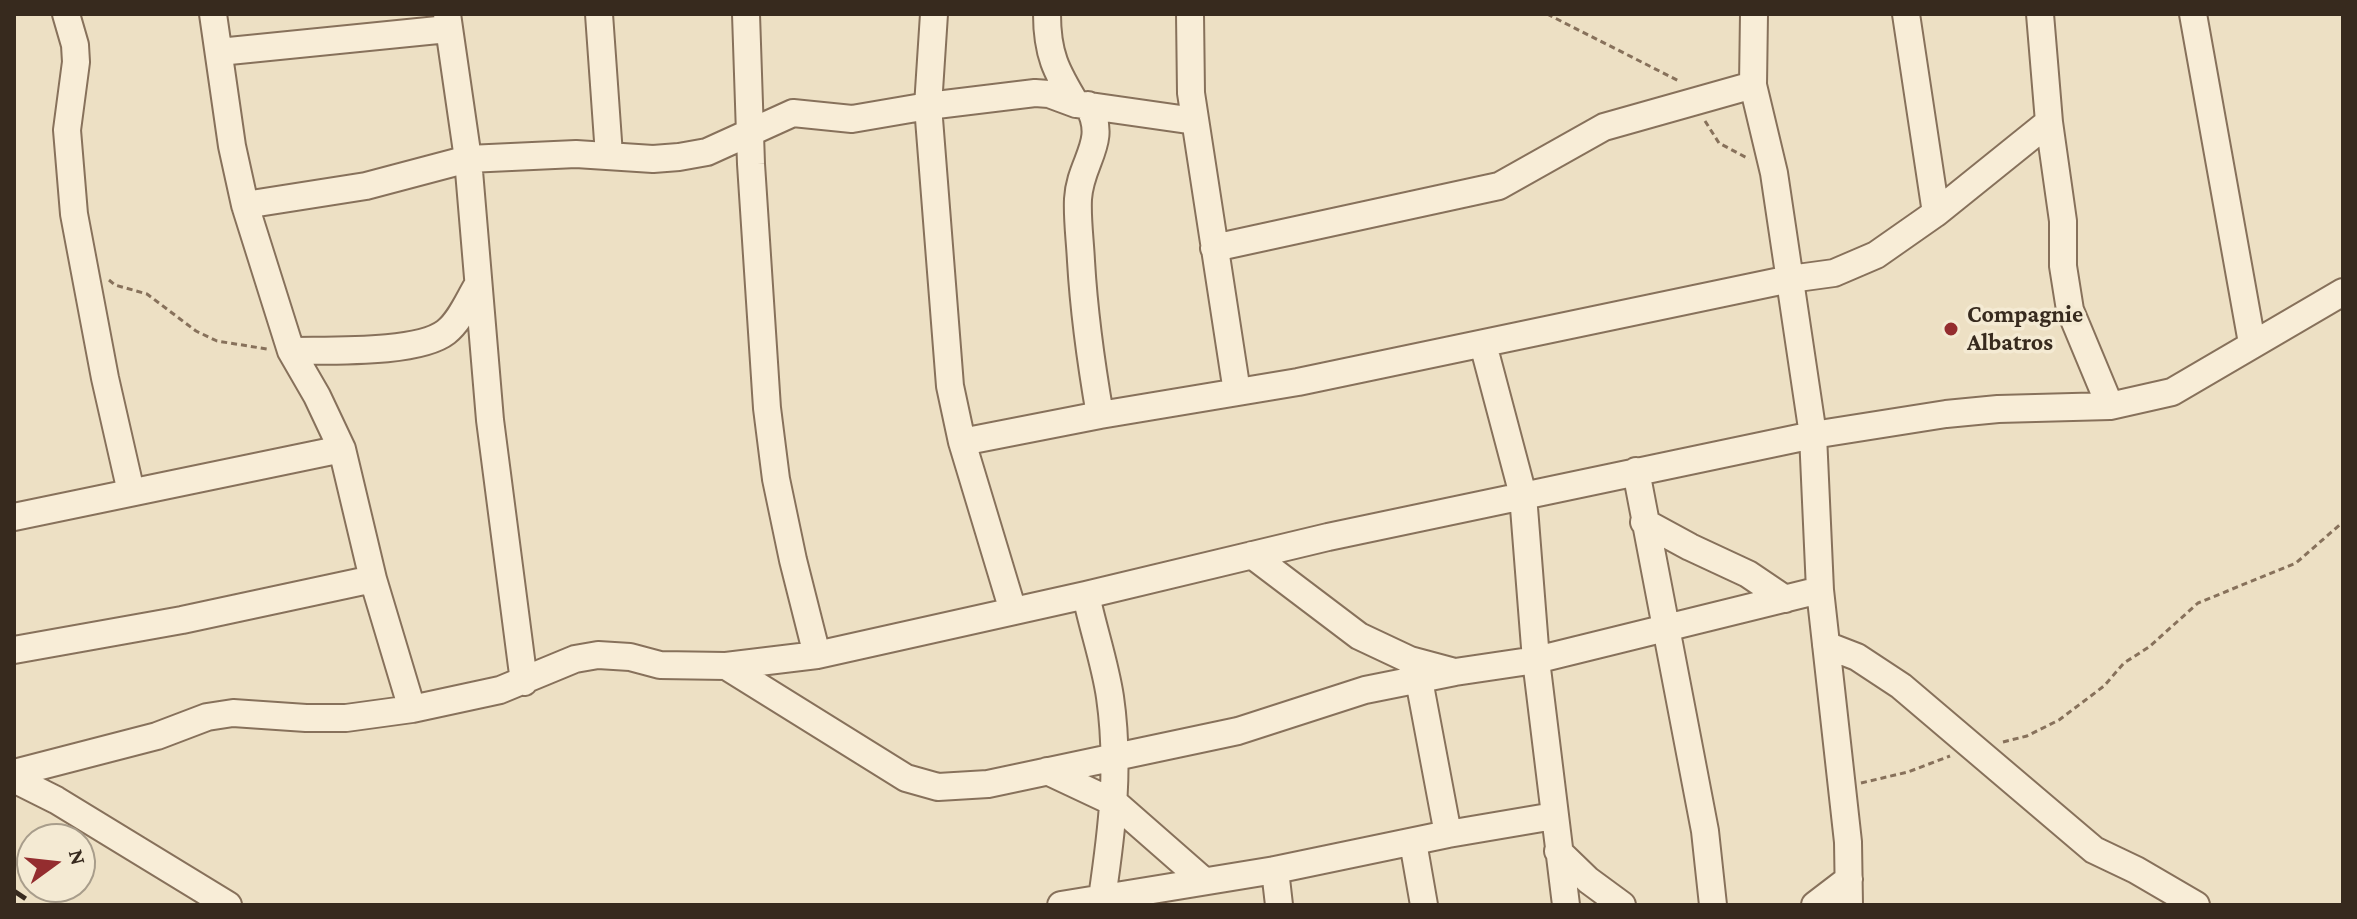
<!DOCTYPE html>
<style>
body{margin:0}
#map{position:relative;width:2357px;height:919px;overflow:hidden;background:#ede0c4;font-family:"Crimson Pro",serif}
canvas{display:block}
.frame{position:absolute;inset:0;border:16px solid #372a1e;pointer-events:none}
.north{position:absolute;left:16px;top:823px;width:80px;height:80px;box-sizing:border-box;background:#f4ead3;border:2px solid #a89d8b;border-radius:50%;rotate:75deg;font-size:22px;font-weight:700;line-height:32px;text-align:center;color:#372a1e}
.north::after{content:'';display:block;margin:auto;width:28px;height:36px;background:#942d2f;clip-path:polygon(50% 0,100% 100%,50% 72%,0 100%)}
</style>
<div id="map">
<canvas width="2357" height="919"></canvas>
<div class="frame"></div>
<div class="north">N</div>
</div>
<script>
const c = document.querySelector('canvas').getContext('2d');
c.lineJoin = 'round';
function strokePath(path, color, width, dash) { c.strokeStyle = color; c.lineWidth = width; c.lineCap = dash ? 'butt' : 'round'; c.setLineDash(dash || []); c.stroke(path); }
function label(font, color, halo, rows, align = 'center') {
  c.font = font + ' "Crimson Pro",serif'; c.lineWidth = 7; c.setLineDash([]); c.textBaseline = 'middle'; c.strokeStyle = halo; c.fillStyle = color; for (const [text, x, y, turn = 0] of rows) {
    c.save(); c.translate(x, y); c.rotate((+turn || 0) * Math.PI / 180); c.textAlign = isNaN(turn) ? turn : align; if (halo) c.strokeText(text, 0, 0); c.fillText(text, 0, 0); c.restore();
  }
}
const path = new Path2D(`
 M1547 14 1679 81
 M1705 121 1719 143 1749 159
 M109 280 115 285 147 294 196 331 217 341 267 349
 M2003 742 2027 736 2059 720 2104 686 2124 663 2149 647 2198 603 2296 563 2343 522
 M1861 783 1908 772 1950 756`);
const minor = new Path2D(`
 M66 14 75 45 76 62 67 130 74 214 105 378 131 492
 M447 14 468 159 490 420 524 682
 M599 14 609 155
 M746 14 751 164 767 408 776 479 793 560 817 655
 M934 14 928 106 950 386 962 442 1013 611
 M1047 14C1047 54 1056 71 1076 104
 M1190 14 1191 93 1237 392
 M1754 14 1753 85 1774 173 1813 435 1820 590 1848 842 1849 905
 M1906 14 1936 213
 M2040 14 2049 122 2063 221V266L2070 310 2110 406
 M2193 14 2252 343
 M219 52 448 29
 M1088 105C1109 142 1080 161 1078 199 1077 219 1080 240 1081 261 1084 313 1091 363 1100 415
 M245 205 366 186 468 159 576 154 653 159 679 157 707 152 793 113 852 119 928 106 1035 93 1049 94 1076 104 1195 121
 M1214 248 1499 186 1604 127 1753 85
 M1483 344 1523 495 1536 660 1566 905
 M291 351C328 350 418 354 446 332 460 321 468 301 477 286
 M962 442 1100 415 1298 382 1790 279 1834 273 1876 255 1936 213 2049 122
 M342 449 373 579 412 709
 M1636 471 1705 831 1713 905
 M14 517 342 449 317 396 291 351 245 205 232 146 213 14
 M1644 522 1690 547 1748 574 1785 599
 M1252 555 1359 636 1410 660 1451 671
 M1086 595C1093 629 1105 663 1110 697 1120 766 1112 830 1102 898
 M1826 645 1857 657 1901 686 2094 850 2136 870 2196 905
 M14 650 182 620 373 579
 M726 666 906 778 938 787 988 784 1238 731 1365 690 1455 672 1536 660 1820 590
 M1419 680 1448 834
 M1047 771 1115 803 1204 881
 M14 773 157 736 207 717 233 713 306 718H346L412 709 500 690 575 659 598 655 630 657 660 665 726 666 817 655 1086 595 1328 537 1813 435 1946 414 1998 409 2110 406 2172 392 2343 292
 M14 779 56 800 228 905
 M1413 842 1424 905
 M1558 851 1588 880 1622 905
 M1275 870 1279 905
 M1061 905 1275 870 1448 834 1554 816
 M1815 905 1849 879`);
const rail = new Path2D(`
 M14 891 35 905`);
const markers = [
 [1951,329,8,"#942d2f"]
];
const poiNames = [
 ["Compagnie",1967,315],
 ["Albatros",1967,343]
];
strokePath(minor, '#87715b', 30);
strokePath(path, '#87715b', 3, [6, 4]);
strokePath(minor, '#f8edd7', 26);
strokePath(rail, '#372a1e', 5, [14, 14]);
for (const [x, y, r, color] of markers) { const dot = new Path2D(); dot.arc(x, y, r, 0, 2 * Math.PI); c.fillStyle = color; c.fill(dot); strokePath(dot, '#f4ead3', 3); }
label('bold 24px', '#372a1e', '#f4ead3', poiNames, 'left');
</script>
